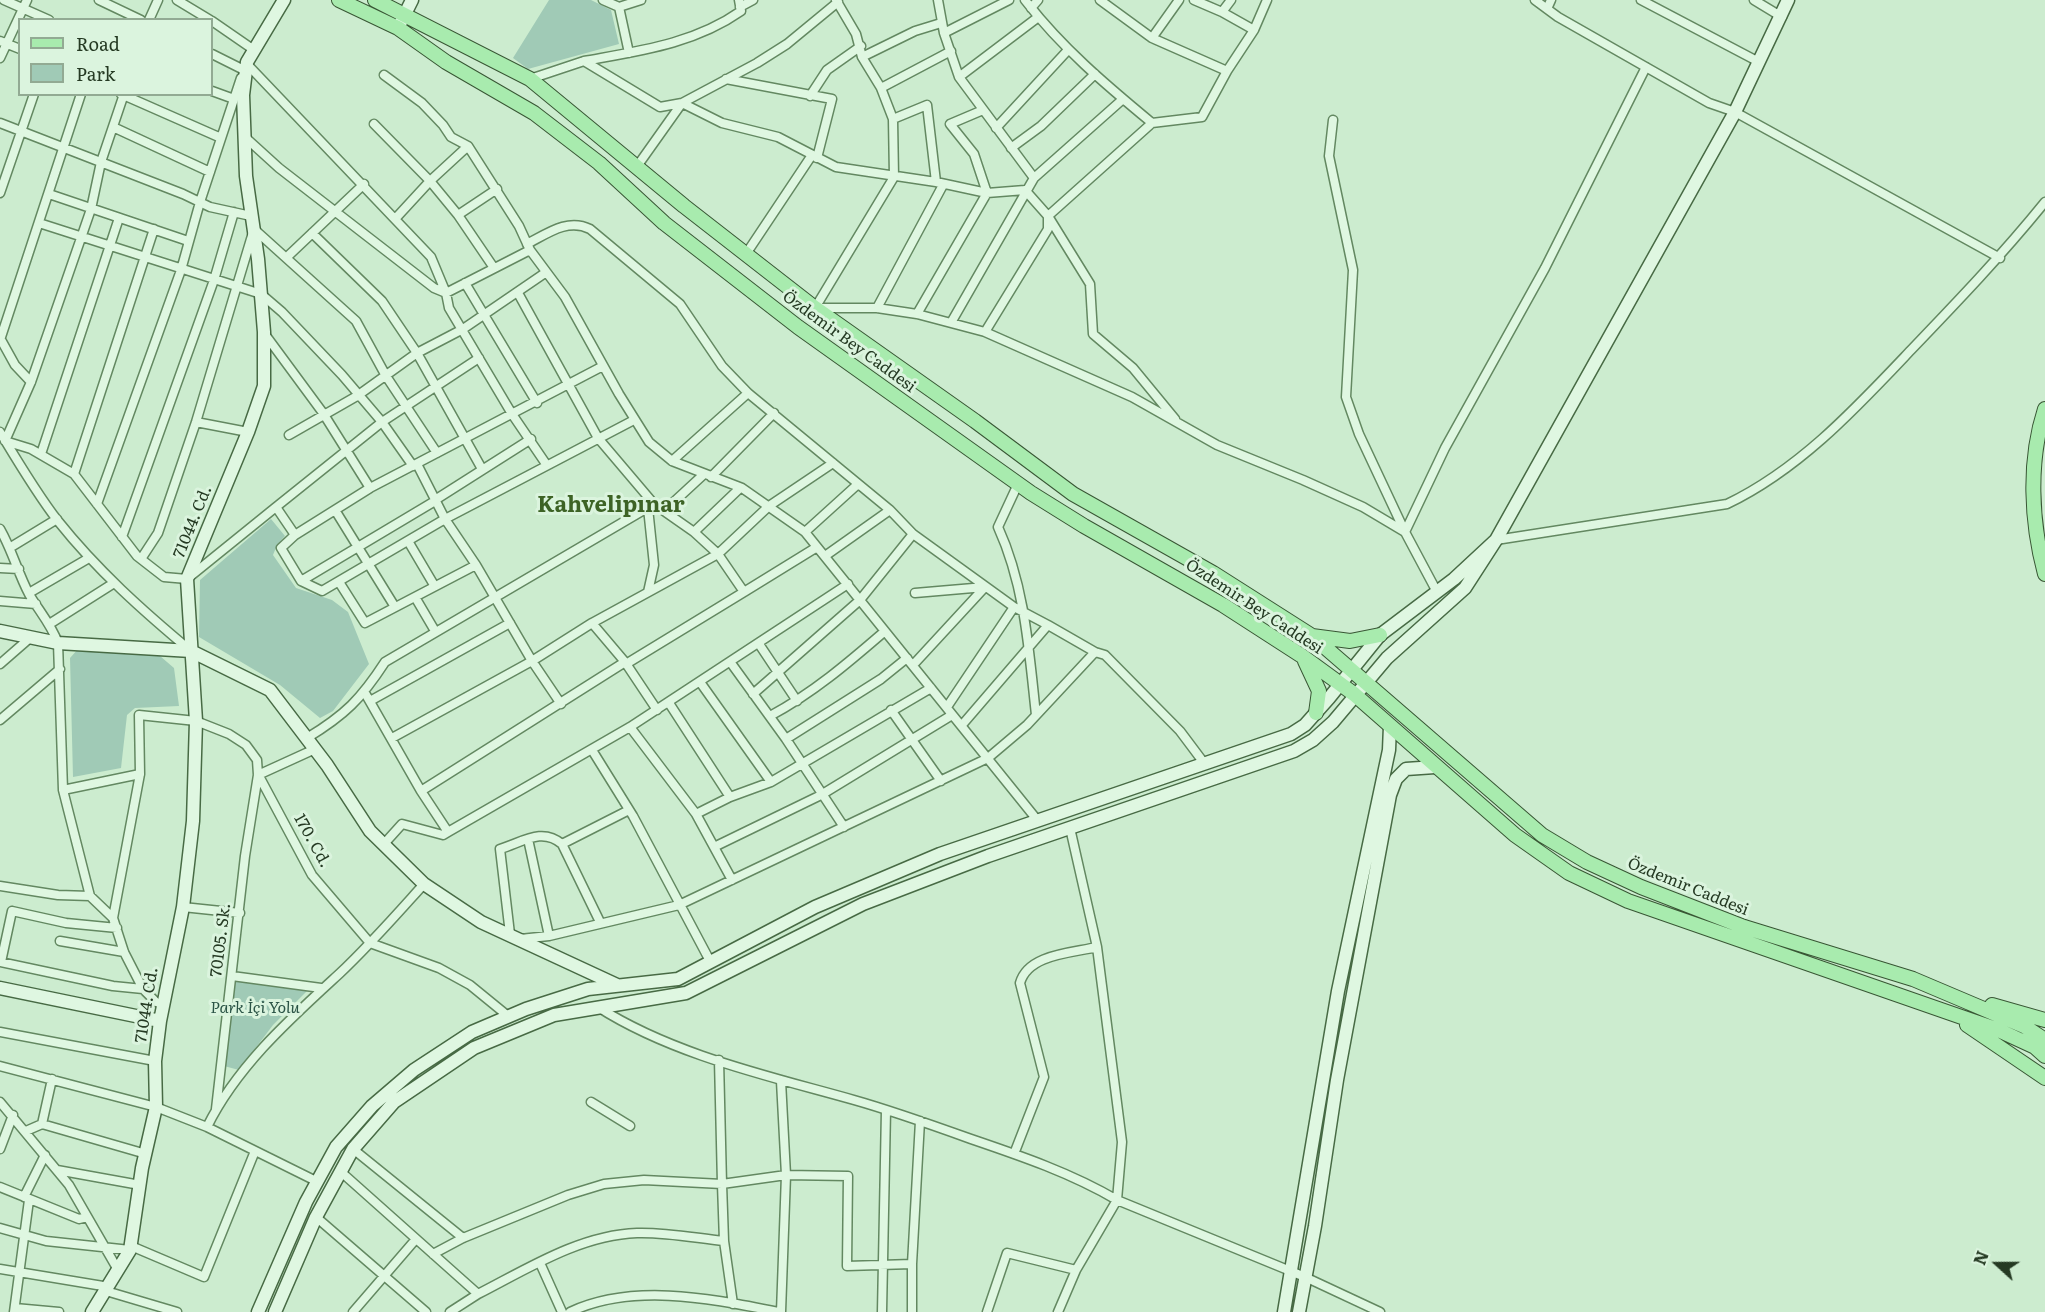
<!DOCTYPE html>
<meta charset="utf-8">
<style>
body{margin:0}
#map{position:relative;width:2045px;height:1312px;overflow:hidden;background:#cceccf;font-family:Literata,serif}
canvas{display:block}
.legend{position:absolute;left:18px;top:18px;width:195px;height:78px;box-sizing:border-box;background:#dbf4de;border:2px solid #92aa93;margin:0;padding:8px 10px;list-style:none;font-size:18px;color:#253a23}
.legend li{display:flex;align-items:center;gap:12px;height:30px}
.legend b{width:30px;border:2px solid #92aa93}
.north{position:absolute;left:1967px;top:1234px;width:60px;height:60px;-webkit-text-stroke:4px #dbf4de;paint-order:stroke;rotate:291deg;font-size:16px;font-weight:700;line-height:24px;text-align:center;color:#253a23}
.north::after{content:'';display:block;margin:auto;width:21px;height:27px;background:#253a23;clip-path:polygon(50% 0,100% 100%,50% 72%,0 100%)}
</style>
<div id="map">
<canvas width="2045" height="1312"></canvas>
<ul class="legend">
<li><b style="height:8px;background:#a8ebae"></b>Road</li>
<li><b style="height:16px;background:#a0cab6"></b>Park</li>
</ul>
<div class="north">N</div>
</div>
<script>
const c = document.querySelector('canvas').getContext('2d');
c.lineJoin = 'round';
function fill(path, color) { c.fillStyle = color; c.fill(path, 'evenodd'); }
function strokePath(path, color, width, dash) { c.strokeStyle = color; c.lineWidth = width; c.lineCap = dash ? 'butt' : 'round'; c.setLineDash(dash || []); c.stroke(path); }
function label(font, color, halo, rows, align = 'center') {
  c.font = font + ' Literata,serif'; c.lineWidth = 6; c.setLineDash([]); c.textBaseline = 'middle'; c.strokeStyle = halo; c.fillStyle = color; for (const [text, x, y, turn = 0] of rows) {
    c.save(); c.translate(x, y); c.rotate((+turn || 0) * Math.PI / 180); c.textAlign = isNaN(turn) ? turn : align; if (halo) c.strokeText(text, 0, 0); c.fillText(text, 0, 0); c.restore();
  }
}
const green = new Path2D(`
 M549 0H591L611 10 619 44 528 69 513 58Z
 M271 519 285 536 277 545 273 555 296 588 332 600 348 612 369 664 333 711 320 718 280 685 199 637 200 580Z
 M78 649 160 656 174 668 179 706 135 708 127 715 121 768 73 777 70 658Z
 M233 980 308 990 273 1025 239 1070 224 1066Z`);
const street = new Path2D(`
 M4 0 49 20
 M99 0 141 20
 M177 0 210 20
 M603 0 619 7 641 0
 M938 0 944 33 959 77 1034 178
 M1025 0C1061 47 1106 85 1152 123L1048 216 1025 190
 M1100 0 1152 38 1227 71
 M1194 0 1222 12 1231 0
 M1535 0 1558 17 1709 103 1735 112 2000 258
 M1641 0 1759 62
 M1754 0 1782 17
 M619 7 629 53
 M740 7 753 0
 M1031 8 1038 0
 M1547 9 1551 0
 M149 20 158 0
 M212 21 254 50
 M1254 30 1267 0
 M944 33 1009 0
 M1152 38 1179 0
 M0 41 20 49
 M212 54 244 70
 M862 57 915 31 941 23
 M0 58 27 0
 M584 61C639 51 694 44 741 11L739 0
 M246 63 431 257 446 293 449 308 512 414 546 464
 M384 75 422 103 443 125 451 137 468 146 519 226 530 250 565 297 619 394 649 442 672 461 742 488 805 532 1038 821
 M959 77 1037 18
 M530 79 584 61 660 107 682 103 722 123 778 137 836 167 936 182 987 193 1025 190
 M726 79 832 99 817 158
 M881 88 951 51
 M212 91 234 99
 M121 94 221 138
 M124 94 101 162 91 209 81 238 31 382 5 441 31 449 74 474 137 556 164 577 187 579 276 507 295 535 370 488 603 366
 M810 96 827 70 861 46
 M893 119 927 105 936 182
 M1333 120 1329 156 1353 270 1346 397 1359 434 1405 532 1437 592
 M0 123 183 194 210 207 251 216
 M1152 123 1202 117 1227 71 1254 30 1222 12
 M374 124 430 181 458 215 494 268
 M113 127 210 172
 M996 128 1068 50
 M246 138 279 168 434 288 446 293 530 250
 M1011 148 1041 126 1095 74
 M638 165 682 103 757 63 787 44 838 2
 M0 193 34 94
 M49 194 188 241
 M458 215 497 189
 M1048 216 1090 284 1093 334 1133 368 1175 419
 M395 219 430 181 468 146
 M39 223 261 294 282 312 342 375 382 422 413 466
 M312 233 382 301 417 353 482 469
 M527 244C548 233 568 218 590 229L680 304 722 366 748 393 890 510 913 534 1014 607 1048 625
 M746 254 812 155
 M287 257 364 184
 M465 283 537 403
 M518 293 598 438 654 504 694 532 718 554 744 592 817 547
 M815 308H877L917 314 985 332 1132 397 1217 445 1303 480 1363 507 1405 532 1445 448 1545 268 1646 67
 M815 308 894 177 893 119 881 88 862 57 856 34 836 0
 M877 308 943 185
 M917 314 987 193 974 154 950 124 983 110
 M952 321 1034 178 1123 99
 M985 332 1048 229V216
 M264 333 323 413 370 488
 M0 338 15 365 31 382
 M0 340 81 94
 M196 422 248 432
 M0 432C18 462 37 494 58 521 97 570 143 611 191 651
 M289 435 357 396 417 353 463 329 545 273
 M41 454 119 218
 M672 461 748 393
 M417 464 445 519 476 565 532 661 592 623 625 662 657 710
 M74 474 154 229
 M711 477 774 413
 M1018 484 998 527C1025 586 1029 651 1036 715
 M435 500 531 439
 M97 504 181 270 200 202 241 78
 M276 507 382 422 479 358
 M648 508 654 565 648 592
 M335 510 395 607
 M664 511 703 475
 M0 529C12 550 18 573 29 594 39 611 51 624 58 643L63 790 90 896 113 918 124 952 143 989 156 1002 163 1004
 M694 532 740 488
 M805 532 858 484
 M295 535 281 548 301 581 322 591 445 519 634 420
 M122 537 214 280 234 212
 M1496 540 1727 504C1800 469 1856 408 1911 350 1957 302 2003 254 2045 202
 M408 541 434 585
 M11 547 57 519
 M825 556 890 510
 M141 559 158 533 196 422 254 229 356 321 386 376 437 453
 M0 568 19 569
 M301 581 435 501
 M339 582 365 623 476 565
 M29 593 89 558
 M915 593 985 587
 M415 597 435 631
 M0 601 36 604
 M51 623 114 583
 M592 623 718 554 769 506 833 463
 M759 644 797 701
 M731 663 786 739 844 827
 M0 664 31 637
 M626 664 744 592
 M913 665 985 587
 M700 682 771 782
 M365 693 421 791 625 662
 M753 694 860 600 913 534
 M370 701 510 623
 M669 703 730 797
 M947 707 1014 607
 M891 710 941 781
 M770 716C813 693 848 663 885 631
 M0 720 60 669
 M962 725 1048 625 1095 652
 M630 727 696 814 732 880
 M307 738C345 715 361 699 385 662L654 504
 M392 738 532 661 561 704
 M786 739 881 679 907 658
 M592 750 633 816 710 961
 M258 775 315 749
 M259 776 312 875 370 943 439 968 470 985 508 1016
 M63 790 140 774
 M421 791 448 832
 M696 814 730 797 771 782 931 688
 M1070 828 1097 947 1122 1142 1117 1200 1305 1277 1380 1312
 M528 839 549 936
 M562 844 629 810
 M383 845 402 824 443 835 448 832 630 727 848 584
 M714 847 821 795 952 715
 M0 886 58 895 90 896
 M183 907 240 913
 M113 918 140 774 139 715 196 721 229 734 246 745 257 760 258 775 245 856 216 1109
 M510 934 500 849C523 842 542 827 562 844L600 922
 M520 939 549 936 679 905 988 758 1027 725 1095 652 1105 655 1180 731 1204 763
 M60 941 124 952
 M0 962 113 986 143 989
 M1 962 12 911 66 923 117 928
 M232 976 321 988
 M598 1007C673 1055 769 1076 854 1100 893 1111 932 1125 971 1139 1021 1156 1071 1173 1117 1200L1076 1270 1058 1312
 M0 1032 155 1061
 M0 1066 156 1107 207 1127 318 1182
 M0 1102 69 1185 118 1270
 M591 1102 630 1126
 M42 1124 146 1154
 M207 1127C237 1066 290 1019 339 974 369 946 396 915 424 884
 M26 1131 42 1124 52 1079
 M0 1149 13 1115
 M353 1149 463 1238
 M1014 1154 1044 1077 1020 983C1028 954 1072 953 1097 947
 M57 1170 140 1185
 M340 1171 478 1294C527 1269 580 1235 637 1233 666 1232 695 1238 724 1241L722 1184 786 1175 848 1176 847 1266 912 1264
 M0 1187 79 1219 87 1217
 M24 1197 45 1155
 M316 1217 426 1312
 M0 1228 46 1241 130 1250
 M724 1241 733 1304
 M131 1246 204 1277 255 1151
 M433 1254 463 1238 568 1195 604 1184 644 1180 722 1184 719 1060
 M540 1263 562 1312
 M0 1269 109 1287
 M106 1291 177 1312
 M15 1308 59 1312
 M14 1312 29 1200
 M353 1312 416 1239
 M450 1312 478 1294
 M570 1312C634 1282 712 1299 779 1312
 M781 1312 786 1175 781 1081
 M882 1312 886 1110
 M912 1312V1264L920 1121
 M987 1312 1007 1253 1076 1270`);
const secondary = new Path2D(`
 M398 28 412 0
 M1496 540 1735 112 1788 0
 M0 631 58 643 191 651 270 690 327 765 370 831 424 884 481 922 617 985
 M0 988 160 1021
 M92 1312 130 1250 142 1168 156 1107 155 1061 160 1021 183 907 193 821 196 721 187 579 248 432 264 386V332L258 259 246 176 243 95 247 62 284 0
 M258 1312 306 1202 336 1147 372 1106 414 1070 472 1032 526 1009 588 989 678 979 815 907 940 854 1291 734 1305 725 1329 698 1380 635 1454 579 1496 540 1465 588 1387 658 1333 722 1313 740 1294 751 988 856 863 904 686 993 554 1015 474 1048 394 1102 353 1149 316 1217 275 1312
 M1284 1312 1338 991 1389 750 1390 726
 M1299 1312 1315 1226 1337 1080 1390 795 1396 779 1406 769 1435 767`);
const primary = new Path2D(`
 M339 0 398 28 446 62 534 113 599 163 664 223 798 327 1031 493 1084 526 1223 605 1302 656 1354 694 1515 835 1569 873 1628 901 1996 1029 2035 1047 2045 1056
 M375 0 530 79 684 206 815 308 975 421 1073 494 1213 573 1312 636 1542 835 1587 862 1641 887 1744 927 1913 979 2024 1026 2045 1040
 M2045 409C2028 461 2031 522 2045 574
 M1312 636 1350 641 1380 635
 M1305 661 1319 691 1316 713
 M1992 1005 2045 1020
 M1967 1025 2045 1078`);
const streetNames = [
 ["Özdemir Bey Caddesi",849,342,36],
 ["71044. Cd.",193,522,-68],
 ["Özdemir Bey Caddesi",1254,607,33],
 ["170. Cd.",312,841,61],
 ["Özdemir Caddesi",1688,887,22],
 ["70105. Sk.",221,940,-83],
 ["71044. Cd.",147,1005,-81]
];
const parkNames = [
 ["Park İçi Yolu",255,1008]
];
const districtNames = [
 ["Kahvelipınar",611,506]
];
fill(green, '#a0cab6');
strokePath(street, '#638861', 11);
strokePath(secondary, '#476a44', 15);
strokePath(primary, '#385634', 16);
strokePath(street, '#dff7e1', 8);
strokePath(secondary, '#dff7e1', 12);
strokePath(primary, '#a8ebae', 14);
label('16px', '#253a23', '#dbf4de', streetNames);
label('italic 16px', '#2b5446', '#dbf4de', parkNames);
label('bold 22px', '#3d6325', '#dbf4de', districtNames);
</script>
